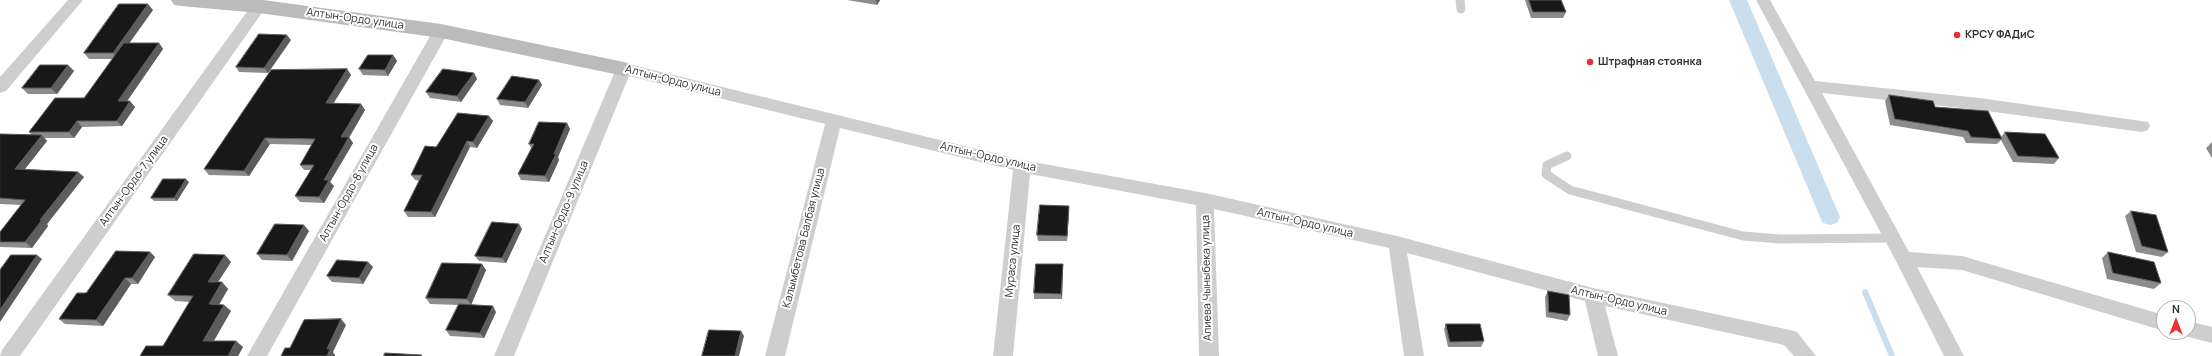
<!DOCTYPE html>
<meta charset="utf-8">
<style>
body{margin:0}
#map{position:relative;width:2212px;height:356px;overflow:hidden;background:#fff;font-family:Manrope,sans-serif}
canvas{display:block}
.north{position:absolute;left:2156px;top:300px;width:40px;height:40px;box-sizing:border-box;background:#fff;border:1px solid #adadad;border-radius:50%;rotate:0deg;font-size:11px;font-weight:700;line-height:16px;text-align:center;color:#313131}
.north::after{content:'';display:block;margin:auto;width:14px;height:18px;background:#eb3032;clip-path:polygon(50% 0,100% 100%,50% 72%,0 100%)}
</style>
<div id="map">
<canvas width="2212" height="356"></canvas>
<div class="north">N</div>
</div>
<script>
const c = document.querySelector('canvas').getContext('2d');
c.lineJoin = 'round';
function strokePath(path, color, width, dash) { c.strokeStyle = color; c.lineWidth = width; c.lineCap = dash ? 'butt' : 'round'; c.setLineDash(dash || []); c.stroke(path); }
function fill(path, color) { c.fillStyle = color; c.fill(path, 'evenodd'); }
function label(font, color, halo, rows, align = 'center') {
  c.font = font + ' Manrope,sans-serif'; c.lineWidth = 4; c.setLineDash([]); c.textBaseline = 'middle'; c.strokeStyle = halo; c.fillStyle = color; for (const [text, x, y, turn = 0] of rows) {
    c.save(); c.translate(x, y); c.rotate((+turn || 0) * Math.PI / 180); c.textAlign = isNaN(turn) ? turn : align; if (halo) c.strokeText(text, 0, 0); c.fillText(text, 0, 0); c.restore();
  }
}
const stream = new Path2D(`
 M1865 292 1892 356`);
const canal = new Path2D(`
 M1729 0H1747L1840 217 1837 223 1830 225 1823 223 1820 217Z`);
const lane = new Path2D(`
 M1460 0 1461 9
 M1567 156 1547 165 1546 174 1570 190 1743 236 1780 239 1893 238`);
const street = new Path2D(`
 M68 0H83L6 91 0 93V77Z
 M1756 0H1770L1815 81 1980 98 2148 122 2150 126 2148 130 2142 132 1980 110 1822 93 1909 252 1962 256 2164 315V331L1962 270 1917 267 1964 356H1944L1897 263Z
 M259 1 264 2 266 6 264 10 20 356H0L2 350 254 2Z
 M441 26 446 27 449 31 267 356H247L433 31 436 27Z
 M624 63 1022 160 1205 193 1397 236 1593 288 1790 330 1797 332 1816 356H1794L1784 345 1605 306 1618 356H1598L1585 301 1407 253 1424 356H1404L1389 248 1214 209 1219 356H1199L1196 205 1030 174 1013 356H993L1013 170 840 128 785 356H765L825 124 629 76 514 356H494L616 69 618 65Z
 M2188 321 2212 327V343L2181 335 2180 332H2188Z`);
const secondary = new Path2D(`
 M171 0H263L441 24 624 62 631 64 634 69 631 74 624 76 441 38 259 13 181 6 174 5Z`);
const wall = new Path2D(`
 M847 0H880L877 5Z
 M1525 0H1561L1566 12 1563 18H1531Z
 M153 10 129 43H159L163 49 127 101 135 107 122 126 82 127 74 138H44L47 141 25 169 78 172 84 177 47 224 48 226 32 248 0 247V232L21 205 0 204V134L32 135 29 132 84 98 113 59H89L84 53Z
 M291 40 268 73 239 72 236 67Z
 M393 55 397 61 388 76 363 75 359 69Z
 M68 65 74 71 57 94H28L22 88Z
 M347 69 351 75 334 103 361 104 365 110 349 137 353 143 330 182 334 186 324 203 300 202 295 196 311 170H304L300 165 312 145 270 144 249 176 209 175 204 169Z
 M474 73 477 79 461 102 430 98 426 92Z
 M539 80 542 85 528 108 500 105 497 99Z
 M1889 95 1935 107 2001 137 2005 132 2059 158 2054 164 2013 162 2001 140 1997 144 1966 143 1963 137 1890 125 1885 101Z
 M489 116 493 121 477 148 470 147 435 217H408L404 211 420 181 415 180 411 175 436 147Z
 M567 123 570 129 558 157 559 160 549 182 521 180 518 174 531 148 529 144Z
 M2212 142V158L2206 148Z
 M189 182 177 201H154L151 198Z
 M1069 211 1067 241H1038L1037 235Z
 M2131 211 2168 252 2162 257 2136 252 2125 216Z
 M522 229 506 263 479 261 475 256Z
 M309 231 292 261 262 260 257 254Z
 M150 252 155 257 138 284H131L103 326 65 324 59 319 86 293Z
 M2108 252 2161 283 2154 289 2107 279 2102 258Z
 M231 262 218 282H222L228 289 219 305H224L231 311 214 341H236L243 347 238 356H140L163 346 190 302 175 301 168 295Z
 M368 262 373 267 363 284 332 282 327 276Z
 M482 264 486 270 471 305 496 312 484 338 450 336 446 330 459 305 430 304 426 298Z
 M1063 264V270L1062 299H1034V293Z
 M1548 291 1570 315 1567 321 1546 317 1545 297Z
 M1446 324 1484 341 1481 347H1448L1444 329Z`);
const shadedWall = new Path2D(`
 M876 0H880L877 5Z
 M148 4 153 10 118 59 113 53Z
 M287 35 291 40 268 73 264 68Z
 M159 43 163 49 123 107 118 101Z
 M393 55 397 61 388 76 385 70Z
 M68 65 74 71 57 94 51 88Z
 M347 69 351 75 330 108 326 103Z
 M474 73 477 79 461 102 457 96Z
 M539 80 542 85 528 108 525 102Z
 M130 101 135 107 122 126 117 121Z
 M361 104 365 110 346 143 341 137Z
 M489 116 493 121 477 148 473 142Z
 M77 121 82 127 74 138 69 132Z
 M567 123 570 129 558 157 559 160 549 182 545 176 554 154Z
 M42 135 47 141 21 174 15 169Z
 M349 137 353 143 330 182 334 186 324 203 319 197 324 180Z
 M265 138 270 144 249 176 244 171Z
 M467 141 470 147 435 217 431 212Z
 M78 172 84 177 47 224 48 226 32 248 25 242 40 220Z
 M186 179 189 182 177 201 174 198Z
 M1069 206V211L1067 241V236Z
 M519 224 522 229 506 263 502 258Z
 M304 225 309 231 292 261 287 255Z
 M150 252 155 257 138 284 132 278Z
 M37 255 42 259 0 322V310Z
 M225 255 231 262 214 288 208 282Z
 M368 262 373 267 363 284 359 278Z
 M482 264 486 270 471 305 467 299Z
 M1063 264V270L1062 299 1061 294Z
 M125 278 131 284 103 326 96 320Z
 M222 282 228 289 215 311 209 304Z
 M224 305 231 311 210 347 203 341Z
 M493 306 496 312 484 338 480 333Z
 M341 319 346 325 333 352 335 355V356H327V349Z
 M741 331 744 336 739 356H735Z
 M236 341 243 347 238 356H228Z`);
const building = new Path2D(`
 M1529 0H1561L1566 12H1533Z
 M119 4H148L113 53H84Z
 M259 34 287 35 264 68 236 67Z
 M124 43H159L118 101H130L117 121H77L69 132H29L55 98H84Z
 M368 55H393L385 70 359 69Z
 M40 65H68L51 88H22Z
 M347 69 326 103 361 104 341 137H349L324 180H329L319 197 295 196 314 165H300L315 139 265 138 244 171 204 169 271 70Z
 M443 69 474 73 457 96 426 92Z
 M512 76 539 80 525 102 497 99Z
 M1889 95 1933 101 1935 107 1988 111 2002 139 1971 137 1968 131 1895 119Z
 M458 113 489 116 473 142 467 141 431 212 404 211 422 175H411L425 146 436 147Z
 M539 122 567 123 554 154H556L545 176 518 174 534 144H529Z
 M2005 132 2045 134 2059 158 2018 156Z
 M0 134 42 135 15 169 78 172 40 220H42L25 242H0V232L25 200 0 198Z
 M163 179H186L174 198H151Z
 M1040 205 1069 206 1067 236 1037 235Z
 M2131 211 2156 215 2168 252 2142 246Z
 M492 222 519 224 502 258 475 256Z
 M275 224 304 225 287 255 257 254Z
 M116 251 150 252 132 278H125L96 320 59 319 77 293H86Z
 M2108 252 2154 262 2161 283 2113 273Z
 M194 254 225 255 208 282H222L209 304 224 305 203 341H236L228 356H140L146 346H163L193 296 168 295Z
 M11 255H37L0 310V270Z
 M337 260 368 262 359 278 327 276Z
 M442 263 482 264 467 299 426 298Z
 M1036 264H1063L1061 294 1034 293Z
 M1548 291 1569 295 1570 315 1549 312Z
 M459 304 493 306 480 333 446 330Z
 M341 319 327 349H330L327 356H281L285 348H290L304 320Z
 M1446 324H1480L1484 341 1450 342Z
 M709 330 741 331 735 356H702Z
 M385 353 422 355 421 356H384Z`);
const markers = [
 [1957,35,4,"#eb3032"],
 [1590,62,4,"#eb3032"]
];
const streetNames = [
 ["Алтын-Ордо улица",355,19,8],
 ["Алтын-Ордо улица",673,81,14],
 ["Алтын-Ордо улица",988,157,13],
 ["Алтын-Ордо-7 улица",134,181,-54],
 ["Алтын-Ордо-8 улица",349,193,-61],
 ["Алтын-Ордо-9 улица",564,212,-67],
 ["Алтын-Ордо улица",1305,223,13],
 ["Калымбетова Балбая улица",804,238,-76],
 ["Мураса улица",1013,261,-84],
 ["Алиева Чыныбека улица",1207,278,-91],
 ["Алтын-Ордо улица",1619,301,13]
];
const poiNames = [
 ["КРСУ ФАДиС",1965,35],
 ["Штрафная стоянка",1598,62]
];
strokePath(stream, '#cbdeee', 6);
fill(canal, '#cbdeee');
strokePath(lane, '#cecece', 9);
fill(street, '#cecece');
fill(secondary, '#bbb');
fill(wall, '#8c8c8c');
fill(shadedWall, '#5d5d5d');
fill(building, '#181818');
strokePath(building, '#5d5d5d', 1);
for (const [x, y, r, color] of markers) { const dot = new Path2D(); dot.arc(x, y, r, 0, 2 * Math.PI); c.fillStyle = color; c.fill(dot); strokePath(dot, '#fff', 1.5); }
label('11px', '#313131', '#fff', streetNames);
label('bold 11px', '#313131', '#fff', poiNames, 'left');
</script>
